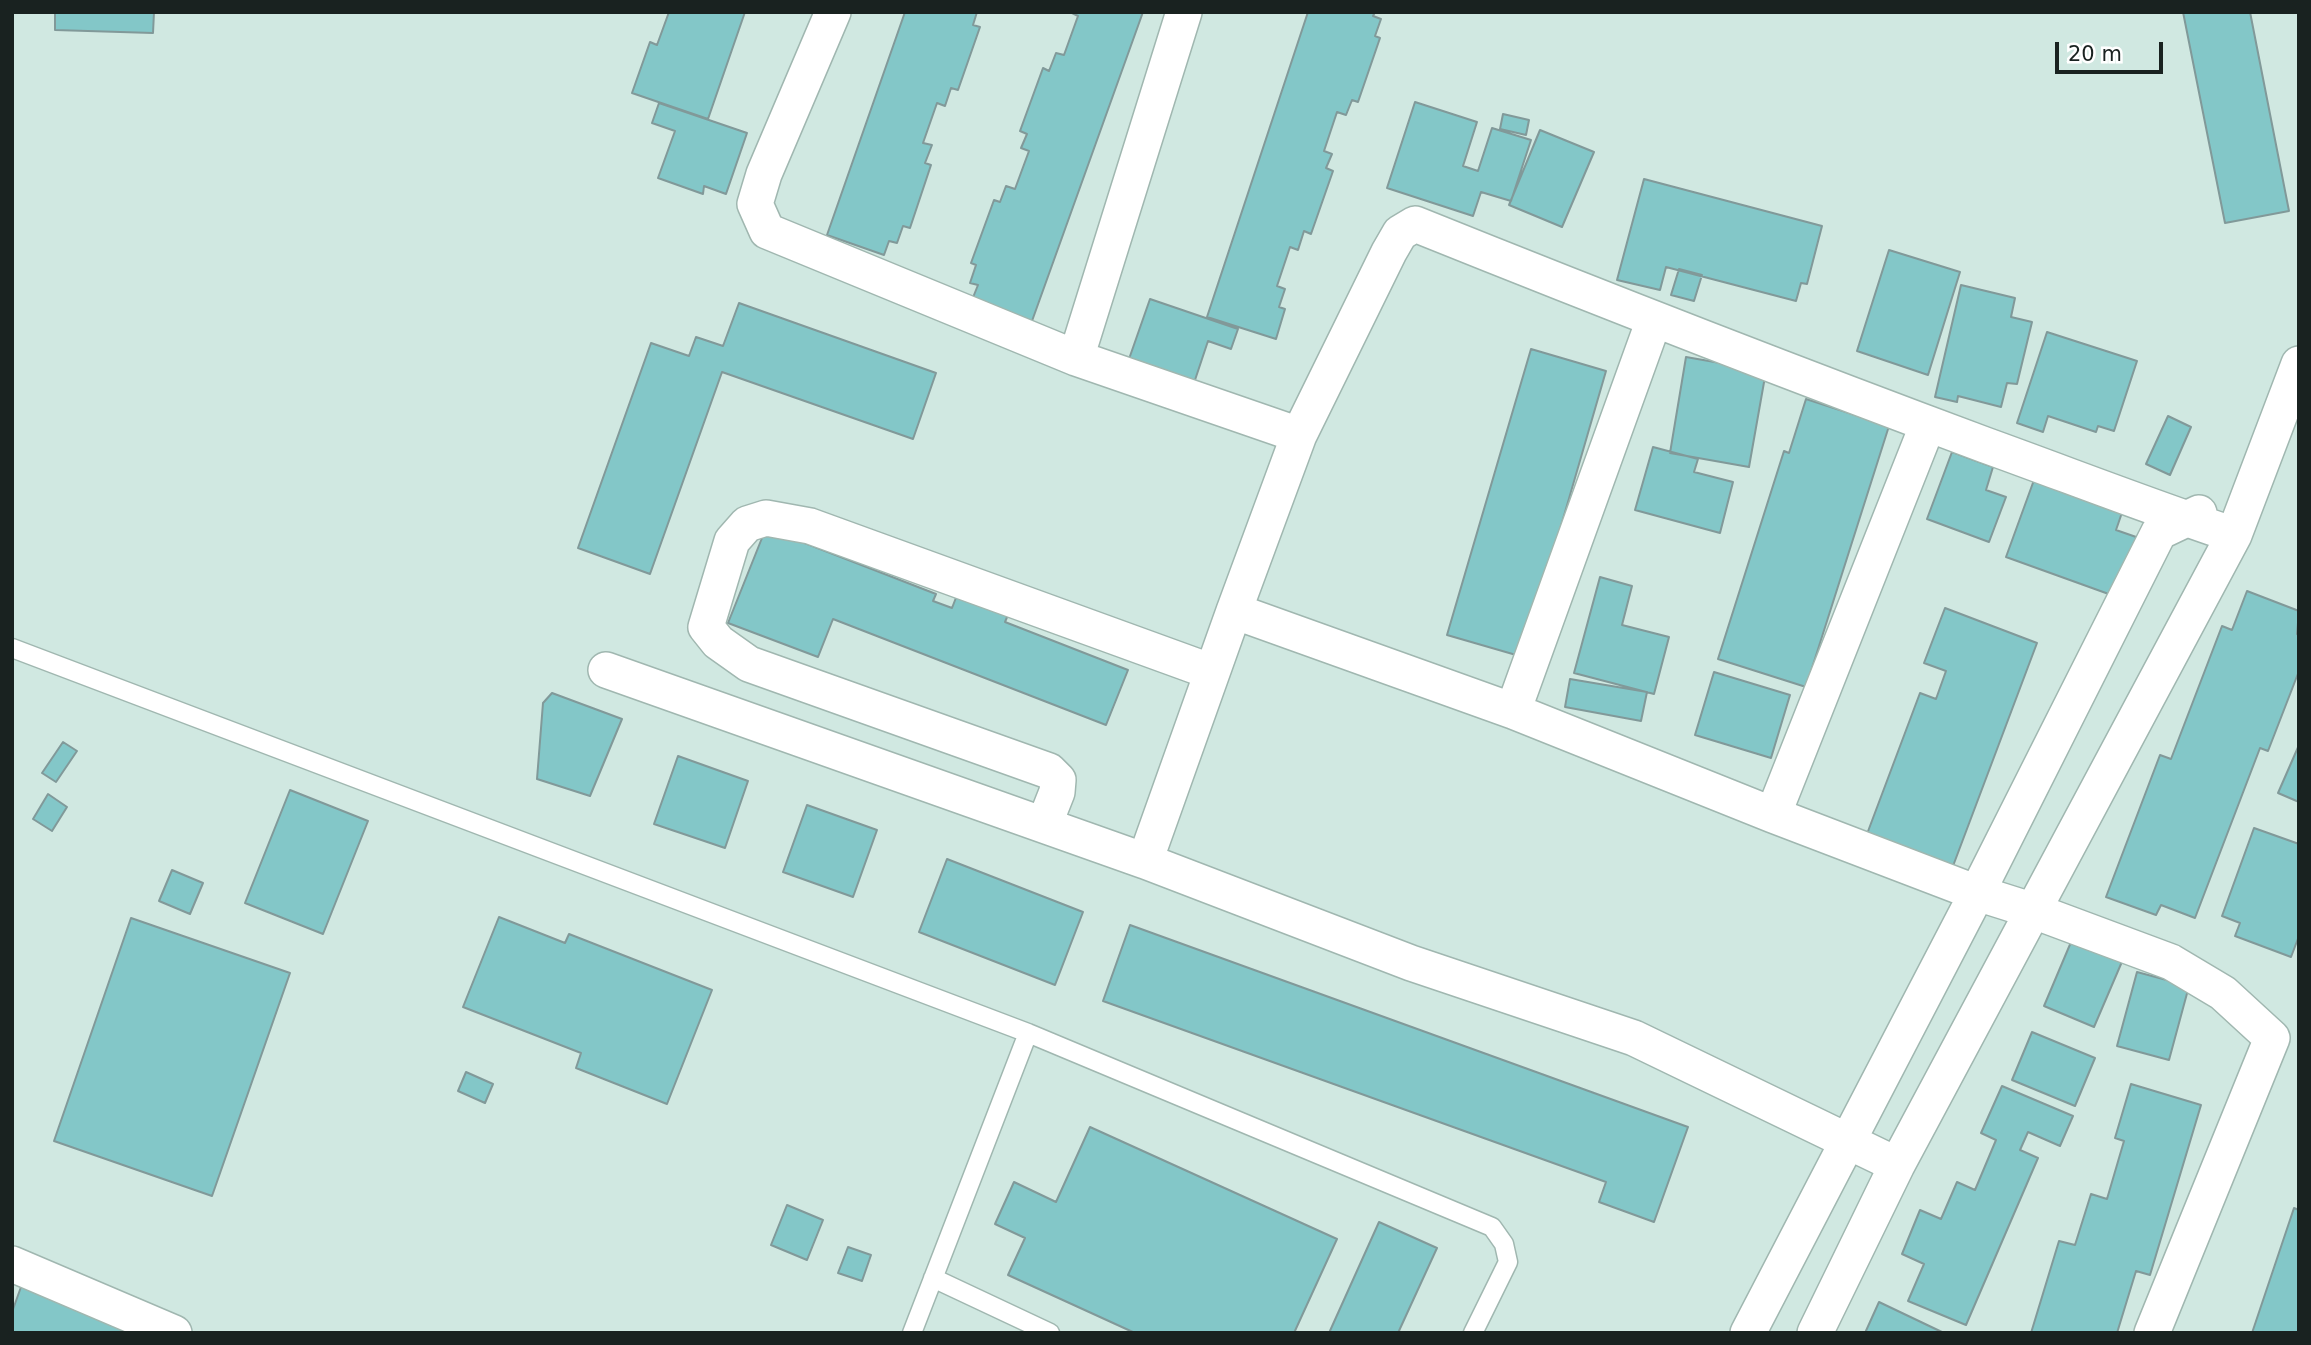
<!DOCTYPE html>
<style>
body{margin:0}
#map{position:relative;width:2311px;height:1345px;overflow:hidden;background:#d0e8e1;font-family:"DejaVu Sans",sans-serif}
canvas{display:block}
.frame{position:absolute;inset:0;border:14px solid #192220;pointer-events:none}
.scale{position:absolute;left:2055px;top:42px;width:108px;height:32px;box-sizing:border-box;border:4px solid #192220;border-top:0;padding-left:9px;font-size:21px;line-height:24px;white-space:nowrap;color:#192220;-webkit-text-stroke:5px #fff;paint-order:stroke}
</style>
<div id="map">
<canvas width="2311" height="1345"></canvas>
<div class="frame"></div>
<div class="scale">20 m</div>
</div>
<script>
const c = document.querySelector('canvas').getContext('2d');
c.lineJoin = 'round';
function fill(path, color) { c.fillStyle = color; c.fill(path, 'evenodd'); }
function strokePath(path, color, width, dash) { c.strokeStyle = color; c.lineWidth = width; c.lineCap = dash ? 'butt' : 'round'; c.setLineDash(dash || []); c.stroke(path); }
const building = new Path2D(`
 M55 12H154L153 33 55 30Z
 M669 12H745L708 119 632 93 650 42 657 45Z
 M905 12H977L973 25 980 27 958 90 951 88 945 106 937 103 923 143 932 145 925 163 931 165 910 228 903 226 897 243 889 241 884 255 827 235Z
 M1070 12H1143L1032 321 972 300 978 285 970 283 976 265 971 263 994 200 1000 202 1006 186 1015 189 1029 151 1021 148 1027 134 1020 131 1043 68 1049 71 1056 53 1064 55 1078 16Z
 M1308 12H1375L1373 16 1381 19 1375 36 1380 38 1358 102 1352 100 1346 115 1337 112 1324 151 1332 154 1326 168 1333 171 1311 234 1304 231 1298 250 1290 247 1277 286 1285 289 1279 307 1285 309 1276 339 1207 317Z
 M2183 12H2250L2289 211 2225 223Z
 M1415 102 1477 122 1463 166 1478 171 1492 128 1531 140 1511 201 1481 192 1473 216 1387 188Z
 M659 103 747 133 726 194 704 186 703 194 658 178 675 131 652 123Z
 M1503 114 1529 120 1526 135 1500 129Z
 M1540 130 1594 152 1562 227 1509 205Z
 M1644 179 1822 226 1807 284 1801 283 1796 301 1666 267 1660 290 1617 280Z
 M1889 250 1960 272 1928 375 1857 351Z
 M1679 269 1702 275 1694 301 1671 295Z
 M1961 285 2015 298 2011 317 2032 322 2017 384 2007 383 2001 407 1958 396 1957 402 1935 397Z
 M1150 299 1238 329 1231 349 1208 341 1192 389 1129 359Z
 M739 303 936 373 913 439 722 372 650 574 578 548 651 343 689 356 696 337 723 346Z
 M2047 332 2137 361 2114 431 2098 426 2096 432 2048 416 2043 432 2017 423Z
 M1531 349 1606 371 1523 657 1447 635Z
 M1686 357 1766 371 1749 467 1670 453Z
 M1806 399 1889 426 1806 687 1718 659 1784 451 1789 453Z
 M2168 416 2191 427 2170 475 2146 464Z
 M1653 447 1698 459 1694 472 1733 482 1720 533 1635 510Z
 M1952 452 1993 467 1986 490 2006 497 1989 542 1927 519Z
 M2038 469 2126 501 2116 530 2139 538 2117 597 2006 557Z
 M766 528 936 594 933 601 952 608 959 590 1010 610 1005 622 1128 670 1106 725 833 619 818 657 728 623Z
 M1600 577 1632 586 1622 625 1669 637 1654 694 1574 673Z
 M2247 591 2299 611 2297 634 2299 635V671L2268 751 2260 748 2195 918 2161 905 2156 915 2106 897 2160 755 2171 759 2222 626 2232 630Z
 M1945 608 2037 643 1953 866 1867 834 1920 693 1936 699 1946 671 1924 663Z
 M1714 672 1790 695 1771 758 1695 735Z
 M1570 679 1647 692 1641 721 1565 707Z
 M552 693 622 719 590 796 537 779 543 703Z
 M63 742 77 751 56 782 42 773Z
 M2299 745V802L2278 793Z
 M678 756 748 781 725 848 654 824Z
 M290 790 368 821 323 934 245 903Z
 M48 794 67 807 52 831 33 819Z
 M807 805 877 830 853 897 783 872Z
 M2254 828 2299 844V936L2291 957 2235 936 2240 923 2222 916Z
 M947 859 1083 912 1055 985 919 932Z
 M172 870 203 883 190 914 159 901Z
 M499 917 565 943 569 934 712 990 667 1104 576 1068 581 1053 463 1007Z
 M131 918 290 973 212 1196 54 1141Z
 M1130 925 1688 1127 1654 1222 1599 1202 1606 1182 1103 1001Z
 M2074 935 2124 957 2094 1027 2044 1006Z
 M2137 972 2189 986 2169 1060 2117 1046Z
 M2032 1032 2095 1058 2075 1106 2012 1080Z
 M466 1072 493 1084 485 1103 458 1091Z
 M2131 1084 2201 1105 2150 1275 2136 1271 2117 1333H2031L2059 1241 2075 1245 2091 1194 2107 1199 2124 1141 2115 1138Z
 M2002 1086 2073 1116 2060 1146 2028 1132 2020 1150 2038 1158 1966 1325 1908 1301 1924 1264 1902 1254 1920 1210 1941 1219 1957 1182 1975 1190 1996 1140 1981 1133Z
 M1090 1127 1337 1239 1294 1333H1135L1008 1275 1025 1238 995 1224 1014 1182 1056 1202Z
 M787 1205 823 1220 807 1260 771 1245Z
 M2294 1208 2299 1210V1333H2252Z
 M1379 1222 1437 1248 1398 1333H1329Z
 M848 1247 871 1255 862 1281 838 1273Z
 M21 1287 131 1322 127 1333H12V1312Z
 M1879 1302 1944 1333H1865Z`);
const lane = new Path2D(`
 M12 648 1028 1033 1492 1227 1504 1244 1508 1262 1473 1333
 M933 1278 1050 1333
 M912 1333 1028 1033`);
const street = new Path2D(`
 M833 12 764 174 755 204 767 231 1076 358 1299 435
 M1076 358 1184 12
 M1234 611 1513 711 1773 815 1977 893 2034 911 2171 962 2223 993 2272 1038 2152 1333
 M606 670 1145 861
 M1513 711 1654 320
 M1773 815 1928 424
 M1044 825 1057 792 1058 780 1049 771 749 664 718 642 706 627 732 541 747 524 766 518 810 526 1212 672
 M1897 1165 1634 1038 1411 963 1145 861 1234 611 1299 435 1389 252 1400 233 1415 224C1604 300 1794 374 1985 445 2068 475 2150 507 2234 535
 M12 1264 174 1333
 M1748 1333 1977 893 2159 532 2199 513
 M1815 1333 1897 1165 2234 535 2299 364`);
fill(building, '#83c7c8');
strokePath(building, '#819999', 2);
strokePath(lane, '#a0b7b0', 21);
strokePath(street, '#a0b7b0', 38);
strokePath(lane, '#fff', 18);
strokePath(street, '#fff', 35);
</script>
